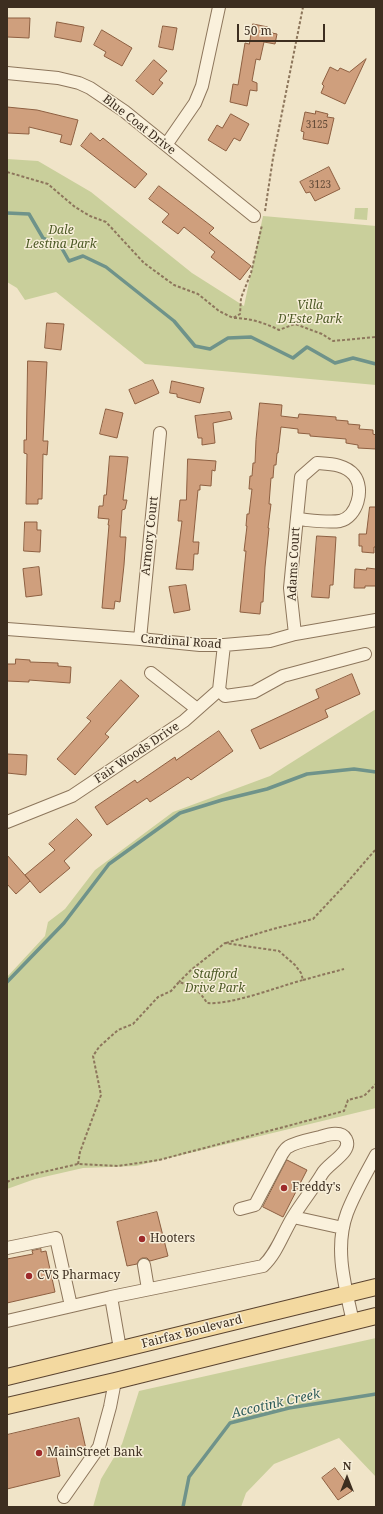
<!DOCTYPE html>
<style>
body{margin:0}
#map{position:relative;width:383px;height:1514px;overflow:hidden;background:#f0e4c8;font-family:"Noto Serif",serif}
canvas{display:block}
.frame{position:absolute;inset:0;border:8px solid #3d2e20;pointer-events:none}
.north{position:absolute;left:327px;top:1458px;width:40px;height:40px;-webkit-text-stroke:3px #f7eed8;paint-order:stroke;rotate:0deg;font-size:11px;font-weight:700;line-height:16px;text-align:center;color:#3d2e20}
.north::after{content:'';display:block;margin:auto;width:14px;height:18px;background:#3d2e20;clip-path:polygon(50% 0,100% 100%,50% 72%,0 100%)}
.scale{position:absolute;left:237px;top:24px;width:88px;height:18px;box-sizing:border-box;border:2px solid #3d2e20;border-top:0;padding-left:5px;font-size:12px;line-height:14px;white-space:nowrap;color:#3d2e20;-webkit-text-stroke:3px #f7eed8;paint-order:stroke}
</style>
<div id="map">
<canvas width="383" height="1514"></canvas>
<div class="frame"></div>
<div class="north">N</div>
<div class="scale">50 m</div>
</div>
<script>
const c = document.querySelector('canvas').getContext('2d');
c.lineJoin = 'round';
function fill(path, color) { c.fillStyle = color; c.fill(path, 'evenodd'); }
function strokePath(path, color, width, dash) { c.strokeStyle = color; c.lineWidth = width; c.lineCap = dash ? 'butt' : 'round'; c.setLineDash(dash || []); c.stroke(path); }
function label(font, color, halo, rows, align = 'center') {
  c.font = font + ' "Noto Serif",serif'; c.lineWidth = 3; c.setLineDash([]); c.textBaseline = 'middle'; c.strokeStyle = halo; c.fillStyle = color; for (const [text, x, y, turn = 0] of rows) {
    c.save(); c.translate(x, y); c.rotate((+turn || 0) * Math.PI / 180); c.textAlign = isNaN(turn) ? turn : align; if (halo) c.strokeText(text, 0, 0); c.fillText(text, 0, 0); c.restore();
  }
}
const green = new Path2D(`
 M7 159 38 161 91 192 192 273 244 306 263 216 376 226V385L145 364 56 292 25 300 17 288 7 282Z
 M355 208H368L367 220 354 219Z
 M376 709V1108L136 1166 83 1168 35 1179 7 1189V977L45 936 48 922 65 909 95 870 173 812 270 776Z
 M376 1338V1477L339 1438 274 1464 246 1493 241 1507H93L101 1479 122 1444 139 1391Z`);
const stream = new Path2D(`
 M7 213 29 214 43 238 60 245 69 261 83 256 106 267 174 321 195 346 210 349 228 338 251 337 293 358 307 347 335 363 353 358 376 364
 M7 982 64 923 109 864 180 813 222 800 267 789 307 774 354 769 376 772
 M183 1507 189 1477 230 1423 289 1408 376 1394`);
const building = new Path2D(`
 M7 18H30L29 38 7 37Z
 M57 22 84 27 81 42 55 37Z
 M253 24 268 27 267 32 277 34 275 44 264 42 260 60 256 59 252 81 257 83V91L250 90 247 106 230 102 233 84 238 85 245 43 249 44Z
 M163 26 177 28 173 50 159 47Z
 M102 30 132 48 122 66 104 56 106 52 94 45Z
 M366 59 345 104 321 93 324 86 322 84 330 67 338 71 340 68 349 72Z
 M154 60 167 71 159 80 163 83 153 95 136 81Z
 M7 107 37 110 78 120 71 145 60 142 62 135 29 127V134L7 133Z
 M316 111 328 114 327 117 334 118 328 144 303 139 304 132 301 131 305 112 315 114Z
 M231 114 249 124 240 141 234 138 226 151 208 140 217 125 222 128Z
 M91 133 100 141 103 138 147 174 135 188 81 146Z
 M329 167 340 189 315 201 310 192 306 193 300 182Z
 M159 186 214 228 209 233 251 266 240 280 211 257 215 252 184 227 178 234 162 222 169 214 149 199Z
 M47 323 64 324 61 350 45 348Z
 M28 361 47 362 43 441H48L47 455 43 454 42 499H38V504H26L27 454 24 453V440H26Z
 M153 380 159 393 135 404 129 390Z
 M172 381 204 388 200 403 177 397V394L170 393Z
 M260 403 282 405 281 416 298 418 299 414 336 417V420L348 421V424L360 425 359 429 373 430V434L376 435V449L358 448V445L346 443V439L310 436V434L298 433V429L281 427 278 453H277L276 465H274L273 478H271L269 504H271L268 528H269L265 567 263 602H261L260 614 240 612 246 551H244L247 526H246L247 514H249L252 489H249L250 476H252L253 463H255L256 440Z
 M106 409 123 413 117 438 100 434Z
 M230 412 232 419 213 423 215 443 202 445V438H198L195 416Z
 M110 456 128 457 123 500H127L125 509 122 510 120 537H126L124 565 120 602 115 601 114 609 102 608 109 525H108L109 519 98 518 99 506H103L104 495H106Z
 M188 459 216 461 215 471 212 470 211 486 200 485V490H198L193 542H199L198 554H194L193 570 176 569 182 521H178L180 500H186Z
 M370 507H376V547H374V553L362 552V546H359V534H366Z
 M25 522H37V530H41L40 552 24 551Z
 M317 536 336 537 333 585H330L329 598 312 597Z
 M39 567 42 595 26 597 23 569Z
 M367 568 376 569V586H365V588H354L355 569 366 570Z
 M186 585 190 610 174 613 169 587Z
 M16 659 30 660V662L58 663V666L71 667 70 683 29 680V682L7 681V664H15Z
 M352 674 360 694 325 710 328 717 260 749 251 730 319 698 316 690Z
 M121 680 139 696 105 734 109 737 75 775 57 759 91 721 87 718Z
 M219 731 233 751 191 780 188 777 150 802 147 798 107 825 95 807 135 780 137 783 175 757 176 760Z
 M7 754 27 755 26 775 7 773Z
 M77 819 92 835 64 861 70 868 40 893 25 875 55 850 49 844Z
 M7 855 30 881 16 894 7 884Z
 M287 1160 307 1170 283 1217 263 1207Z
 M157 1212 168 1256 150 1261 147 1258H142L139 1260 137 1264 127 1266 117 1222Z
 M41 1249V1252L46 1251 55 1292 7 1303V1259L33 1254 32 1251Z
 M79 1418 86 1449 56 1456 60 1476 7 1489V1435Z
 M335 1468 352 1491 338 1500 322 1478Z`);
const path = new Path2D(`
 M7 172 48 184 75 207 90 216 106 222 144 263 174 285 198 294 219 311 233 318 240 314 241 298 251 273 262 225
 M265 211 273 158 303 7
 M234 318C250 318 265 323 279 330L295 324 322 334 333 341 376 337
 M226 943 273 929 313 919 344 886 376 849
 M303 980 344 969
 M78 1164 80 1152 101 1095 93 1056 99 1047 118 1030 133 1024 158 997 171 991 179 982C194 987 199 990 207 1003 232 1005 277 987 303 980L301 973 295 965 279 951 225 943 191 970 179 982
 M7 1182 13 1179 78 1164 118 1166 159 1160 344 1111 348 1100 364 1096 376 1084`);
const minor = new Path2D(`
 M7 73 58 78 79 83 90 88 124 111 254 216
 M166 145 195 103 202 86 219 7
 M7 629 140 639 200 645H224L270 641 295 634 376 620
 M295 634 290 588 301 477 317 463C330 464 345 464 354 475 365 489 357 517 340 521 328 523 309 520 297 519
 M140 639 160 433
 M151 673 197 709
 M219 690 225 696 254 692 283 676 365 654
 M7 822 72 796 184 721 219 690 224 645
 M293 1217 343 1228
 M7 1248 56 1238 71 1306
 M144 1265 148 1289
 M7 1321 111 1297
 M353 1322C345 1286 334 1248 347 1213 355 1192 366 1174 376 1155
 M120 1349 111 1297 263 1266C277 1253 283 1233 293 1217 302 1202 313 1189 322 1174 328 1163 353 1152 346 1139 341 1130 327 1135 320 1137 312 1139 295 1142 288 1147 286 1148 284 1151 282 1154L255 1205 240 1209
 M64 1497 99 1447 110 1407 115 1381`);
const major = new Path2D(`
 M7 1377 376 1287
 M7 1406 115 1381 376 1316`);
const markers = [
 [284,1188,4,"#9e2a2b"],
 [142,1239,4,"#9e2a2b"],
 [29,1276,4,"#9e2a2b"],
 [39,1453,4,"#9e2a2b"]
];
const numberNames = [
 ["3125",317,125],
 ["3123",320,185]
];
const streetNames = [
 ["Blue Coat Drive",139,125,38],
 ["Armory Court",150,536,-84],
 ["Adams Court",294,564,-87],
 ["Cardinal Road",181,642,4],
 ["Fair Woods Drive",137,753,-34],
 ["Fairfax Boulevard",192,1332,-14]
];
const parkNames = [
 ["Dale",61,231],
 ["Lestina Park",61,245],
 ["Villa",310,306],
 ["D'Este Park",310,320],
 ["Stafford",215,975],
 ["Drive Park",215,989]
];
const poiNames = [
 ["Freddy's",292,1188],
 ["Hooters",150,1239],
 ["CVS Pharmacy",37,1276],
 ["MainStreet Bank",47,1453]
];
const waterNames = [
 ["Accotink Creek",276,1404,-13]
];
fill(green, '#c9cf9b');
strokePath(stream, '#6f938a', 3.5);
fill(building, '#cf9f7d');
strokePath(building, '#8d5f41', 1);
strokePath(minor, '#8d765c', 14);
strokePath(major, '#5b4430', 18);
strokePath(path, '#8d765c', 2, [3, 2]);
strokePath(minor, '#faf1dc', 12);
strokePath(major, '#f3d9a0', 16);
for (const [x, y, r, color] of markers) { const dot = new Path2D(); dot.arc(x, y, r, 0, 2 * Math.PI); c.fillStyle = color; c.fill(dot); strokePath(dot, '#f7eed8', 1.5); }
label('10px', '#624a37', null, numberNames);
label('12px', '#3d2e20', '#f7eed8', streetNames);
label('italic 12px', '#4d5a26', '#f7eed8', parkNames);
label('12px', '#3d2e20', '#f7eed8', poiNames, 'left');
label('italic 13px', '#2f5d5a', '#f7eed8', waterNames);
</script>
